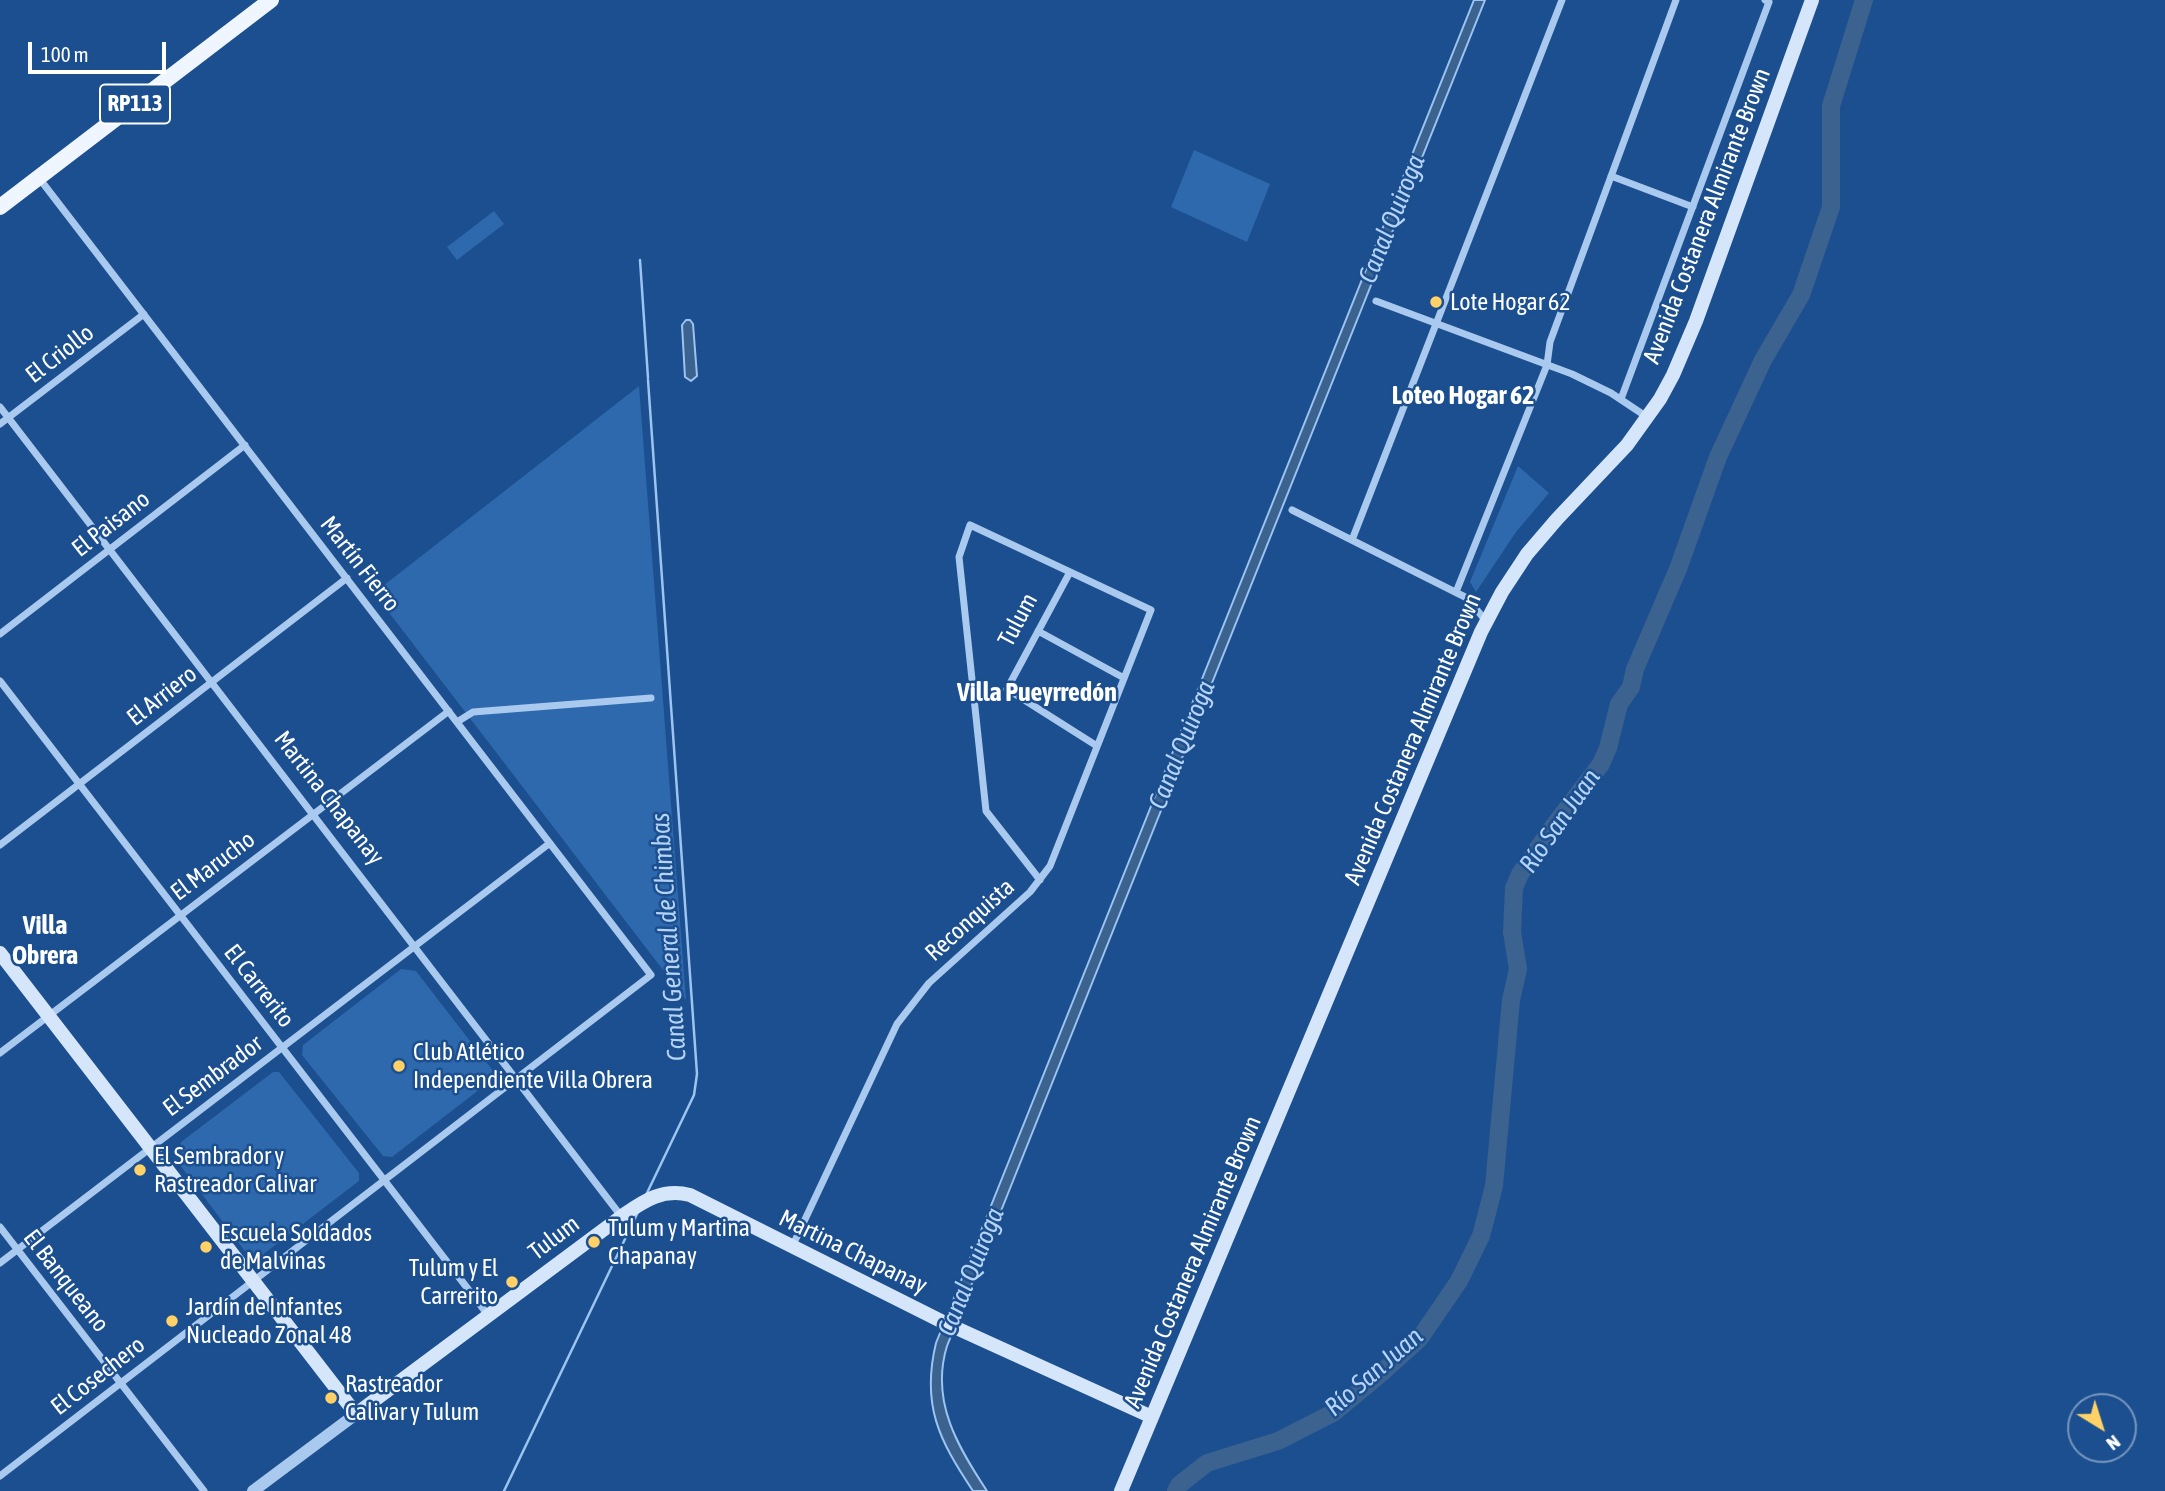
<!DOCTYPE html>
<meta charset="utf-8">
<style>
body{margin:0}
#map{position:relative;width:2165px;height:1491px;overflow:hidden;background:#1b4f8f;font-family:"Asap Condensed",sans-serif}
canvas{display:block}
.north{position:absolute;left:2067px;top:1393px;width:70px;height:70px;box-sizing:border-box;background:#1b4f8f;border:2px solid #7695bc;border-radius:50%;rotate:142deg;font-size:19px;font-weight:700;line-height:28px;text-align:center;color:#fff}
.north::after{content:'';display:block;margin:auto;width:24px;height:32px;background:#ffd166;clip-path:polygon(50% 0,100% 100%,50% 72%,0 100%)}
.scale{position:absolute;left:28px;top:42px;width:138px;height:32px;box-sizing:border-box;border:4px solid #fff;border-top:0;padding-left:9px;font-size:21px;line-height:24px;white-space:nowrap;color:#fff;-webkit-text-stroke:5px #1b4f8f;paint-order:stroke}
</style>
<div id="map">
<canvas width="2165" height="1491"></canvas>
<div class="north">N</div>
<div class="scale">100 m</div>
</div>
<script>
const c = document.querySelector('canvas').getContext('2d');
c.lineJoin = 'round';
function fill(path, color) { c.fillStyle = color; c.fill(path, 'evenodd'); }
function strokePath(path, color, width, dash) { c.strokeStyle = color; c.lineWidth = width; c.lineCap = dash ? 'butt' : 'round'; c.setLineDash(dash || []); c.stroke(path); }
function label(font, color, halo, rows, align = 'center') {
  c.font = font + ' "Asap Condensed",sans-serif'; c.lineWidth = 5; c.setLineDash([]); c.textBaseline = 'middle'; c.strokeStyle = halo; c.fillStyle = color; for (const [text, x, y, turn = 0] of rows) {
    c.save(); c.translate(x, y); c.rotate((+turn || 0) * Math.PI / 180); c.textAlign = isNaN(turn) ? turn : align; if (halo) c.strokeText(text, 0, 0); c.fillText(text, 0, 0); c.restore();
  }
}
const green = new Path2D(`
 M1194 150 1270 184 1247 242 1171 207Z
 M494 211 504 224 457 260 447 247Z
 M639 386 686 1000 374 593Z
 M1518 466 1549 493 1516 532 1476 592 1470 582Z
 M401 969 416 971 497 1076 392 1157 383 1156 302 1055 303 1045Z
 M273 1072H279L359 1173V1181L257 1259 250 1258 177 1161 181 1142Z`);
const water = new Path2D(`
 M1474 0H1485L947 1346C930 1401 958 1447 987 1491H973C939 1440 921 1405 936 1343Z
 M686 320H690L693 324 697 376 691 381 685 377 682 325Z`);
const stream = new Path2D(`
 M640 260 648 378
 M647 1193 694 1095 697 1074 648 380
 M504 1491 638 1212`);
const river = new Path2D(`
 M1176 1491 1179 1485 1207 1463 1278 1441 1333 1413 1379 1375 1420 1338 1459 1281 1481 1236 1494 1186 1511 1000 1518 969 1512 932 1514 888 1520 874 1553 827 1601 764 1608 748 1619 704 1631 687 1635 669 1678 569 1718 457 1763 360 1801 295 1831 207V106L1864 0`);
const minor = new Path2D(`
 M1611 176 1693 207
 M1376 301 1572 374 1611 393 1647 417
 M1621 399 1769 2 1765 0
 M0 407 621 1216
 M0 424 144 314
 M1292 510 1467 598 1486 621
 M1352 540 1562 0
 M1070 572 1007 689 1097 746
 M1456 592 1547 365 1550 342 1676 0
 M1038 631 1124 678
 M0 634 245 445
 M0 681 488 1315
 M457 722 473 712 651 698
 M0 845 347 578
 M0 1053 449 711
 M0 1227 204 1491
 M792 1247 897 1024 929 983 1030 892 1050 866 1151 610 970 525 959 557 986 811 1040 880
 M0 1263 550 843
 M0 1476 651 975 39 178`);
const tertiary = new Path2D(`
 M253 1491 356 1414`);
const secondary = new Path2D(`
 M0 953 356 1414 622 1216C644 1201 662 1188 690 1195L943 1322 1152 1417
 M1121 1491 1481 632 1502 592 1527 554 1557 519 1627 445 1660 399 1673 375 1696 321 1812 0`);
const primary = new Path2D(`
 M0 207 271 0`);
const markers = [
 [1436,302,7,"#ffd166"],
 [399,1066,7,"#ffd166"],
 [140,1170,7,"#ffd166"],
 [594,1242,7,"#ffd166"],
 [206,1247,7,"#ffd166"],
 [512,1282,7,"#ffd166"],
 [172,1321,7,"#ffd166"],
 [331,1398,7,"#ffd166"]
];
const shields = [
 [135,104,70]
];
const shieldNames = [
 ["RP113",135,104]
];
const streetNames = [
 ["Avenida Costanera Almirante Brown",1707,216,-69],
 ["El Criollo",60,354,-38],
 ["El Paisano",111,524,-38],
 ["Martín Fierro",360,564,52],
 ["Tulum",1018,620,-62],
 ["El Arriero",162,696,-38],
 ["Avenida Costanera Almirante Brown",1413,739,-67],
 ["Martina Chapanay",329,798,52],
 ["El Marucho",213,866,-37],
 ["Reconquista",970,920,-42],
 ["El Carrerito",259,986,52],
 ["El Sembrador",213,1076,-37],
 ["Tulum",554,1238,-37],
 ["Martina Chapanay",853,1252,26],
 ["Avenida Costanera Almirante Brown",1193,1262,-67],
 ["El Banqueano",66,1281,52],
 ["El Cosechero",98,1376,-38]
];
const poiNames = [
 ["Lote Hogar 62",1450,302],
 ["Club Atlético",413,1052],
 ["Independiente Villa Obrera",413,1080],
 ["El Sembrador y",154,1156],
 ["Rastreador Calivar",154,1184],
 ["Tulum y Martina",608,1228],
 ["Chapanay",608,1256],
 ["Escuela Soldados",220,1233],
 ["de Malvinas",220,1261],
 ["Tulum y El",498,1268,"right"],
 ["Carrerito",498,1296,"right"],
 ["Jardín de Infantes",186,1307],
 ["Nucleado Zonal 48",186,1335],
 ["Rastreador",345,1384],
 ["Calivar y Tulum",345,1412]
];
const waterNames = [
 ["Canal Quiroga",1392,219,-68],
 ["Canal Quiroga",1182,745,-68],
 ["Río San Juan",1560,821,-55],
 ["Canal General de Chimbas",669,937,-94],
 ["Canal Quiroga",971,1272,-68],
 ["Río San Juan",1374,1372,-41]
];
const neighbourhoodNames = [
 ["Loteo Hogar 62",1463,396],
 ["Villa Pueyrredón",1037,693],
 ["Villa",45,926],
 ["Obrera",45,956]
];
fill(green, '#2e69ad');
fill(water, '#3c6290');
strokePath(water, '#9cc4f0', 2);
strokePath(stream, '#9cc4f0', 2.5);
strokePath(river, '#3c6290', 18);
strokePath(minor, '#a9c9ee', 7);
strokePath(tertiary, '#a9c9ee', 12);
strokePath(secondary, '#d6e6fa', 14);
strokePath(primary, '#f0f6ff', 16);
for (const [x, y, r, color] of markers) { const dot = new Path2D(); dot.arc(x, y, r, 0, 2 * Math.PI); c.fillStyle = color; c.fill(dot); strokePath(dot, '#1b4f8f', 2.5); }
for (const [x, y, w] of shields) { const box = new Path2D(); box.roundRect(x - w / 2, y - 19.5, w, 39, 5); c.fillStyle = '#1b4f8f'; c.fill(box); strokePath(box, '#fff', 2); }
label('bold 23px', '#fff', null, shieldNames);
label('24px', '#fff', '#1b4f8f', streetNames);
label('24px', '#fff', '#1b4f8f', poiNames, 'left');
label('italic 26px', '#b5d3f5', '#1b4f8f', waterNames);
label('bold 26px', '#fff', '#1b4f8f', neighbourhoodNames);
</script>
